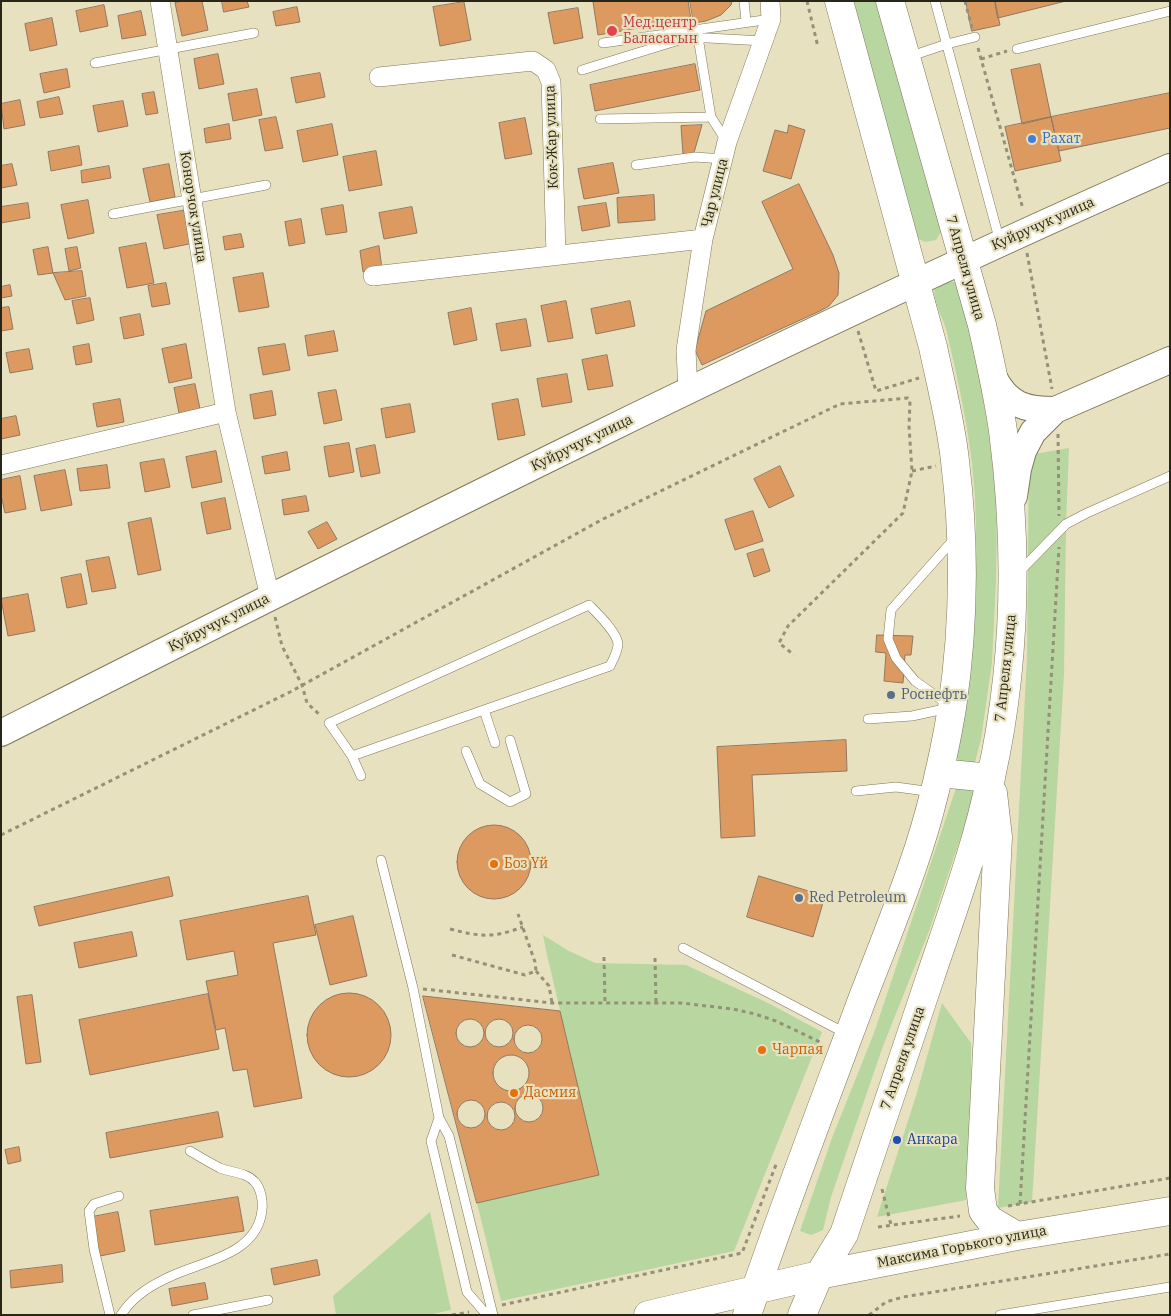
<!DOCTYPE html>
<meta charset="utf-8">
<style>
body{margin:0}
#map{position:relative;width:1171px;height:1316px;overflow:hidden;background:#e7e1bf;font-family:"IBM Plex Serif",serif}
canvas{display:block}
.frame{position:absolute;inset:0;border:2px solid #282619;pointer-events:none}
</style>
<div id="map">
<canvas width="1171" height="1316"></canvas>
<div class="frame"></div>
</div>
<script>
const c = document.querySelector('canvas').getContext('2d');
c.lineJoin = 'round';
function fillPath(path, color) {
  c.fillStyle = color;
  c.fill(path, 'evenodd');
}
function stroke(path, color, width, dash) {
  c.strokeStyle = color;
  c.lineWidth = width;
  c.lineCap = dash ? 'butt' : 'round';
  c.setLineDash(dash || []);
  c.stroke(path);
}
function drawText(font, color, halo, rows, align = 'center') {
  c.font = font + ' "IBM Plex Serif",serif';
  c.lineWidth = 4.5;
  c.setLineDash([]);
  c.textBaseline = 'middle';
  c.strokeStyle = halo;
  c.fillStyle = color;
  for (const [text, x, y, turn = 0] of rows) {
    c.save();
    c.translate(x, y);
    c.rotate((+turn || 0) * Math.PI / 180);
    c.textAlign = isNaN(turn) ? turn : align;
    if (halo) c.strokeText(text, 0, 0);
    c.fillText(text, 0, 0);
    c.restore();
  }
}
fillPath(new Path2D(`
 M 851,1 L 881,1 L 941,222 L 941,232 L 936,240 L 925,242 L 917,238 Z
 M 951,282 L 957,282 L 971,323 L 989,436 L 997,502 L 996,581 L 992,662 L 981,739 L 975,762 L 970,766 L 960,765 L 957,758 C 970,661 983,561 972,464 C 967,420 957,376 947,333 C 944,318 934,306 934,290 L 945,283 Z
 M 1069,448 L 1066,524 L 1064,674 L 1032,1202 L 998,1208 L 1027,658 L 1029,455 Z
 M 957,785 L 976,792 L 929,931 L 883,1046 L 831,1197 L 823,1230 L 811,1235 L 800,1231 L 832,1138 L 874,1033 Z
 M 543,935 L 569,951 L 595,963 L 686,965 L 770,1004 L 822,1032 L 734,1251 L 501,1301 L 477,1203 L 599,1175 L 547,955 Z
 M 942,1003 L 971,1043 L 971,1090 L 966,1200 L 877,1217 L 916,1096 Z
 M 430,1212 L 451,1310 L 428,1315 L 336,1315 L 333,1296 Z`), '#b7d6a0');
const building = new Path2D(`
 M 184,1 L 202,1 L 208,30 L 182,36 L 175,3 Z
 M 222,1 L 247,1 L 249,7 L 224,12 Z
 M 598,1 L 688,1 L 691,19 L 598,35 L 593,2 Z
 M 690,1 L 732,1 L 731,5 L 721,15 L 706,21 L 694,23 Z
 M 966,1 L 995,1 L 1000,25 L 972,31 Z
 M 995,1 L 1066,1 L 998,18 Z
 M 464,2 L 471,40 L 440,46 L 433,7 Z
 M 104,5 L 108,26 L 80,32 L 76,11 Z
 M 297,7 L 300,22 L 276,26 L 273,12 Z
 M 578,8 L 583,38 L 554,44 L 548,13 Z
 M 141,11 L 146,35 L 122,39 L 118,16 Z
 M 52,18 L 57,45 L 30,51 L 25,24 Z
 M 218,54 L 224,84 L 199,89 L 194,59 Z
 M 695,64 L 700,90 L 595,111 L 590,85 Z
 M 1040,64 L 1051,117 L 1022,124 L 1011,70 Z
 M 67,69 L 70,87 L 44,93 L 40,74 Z
 M 320,73 L 325,97 L 296,103 L 291,78 Z
 M 257,89 L 262,115 L 233,121 L 228,94 Z
 M 154,92 L 158,113 L 146,115 L 142,94 Z
 M 1170,93 L 1170,128 L 1059,151 L 1051,117 Z
 M 59,97 L 63,114 L 40,118 L 37,102 Z
 M 20,100 L 25,125 L 4,129 L 1,104 Z
 M 123,101 L 128,126 L 98,132 L 93,106 Z
 M 276,117 L 283,148 L 265,151 L 259,120 Z
 M 1051,117 L 1061,161 L 1015,171 L 1005,127 Z
 M 525,118 L 532,154 L 505,159 L 499,123 Z
 M 229,124 L 231,139 L 206,143 L 204,129 Z
 M 332,124 L 338,155 L 303,162 L 297,131 Z
 M 702,125 L 693,156 L 683,154 L 681,126 Z
 M 789,125 L 805,130 L 791,179 L 763,171 L 775,130 L 787,133 Z
 M 79,146 L 82,165 L 51,171 L 48,152 Z
 M 376,151 L 382,185 L 349,191 L 343,157 Z
 M 613,163 L 619,193 L 584,199 L 578,169 Z
 M 12,164 L 17,185 L 1,188 L 1,166 Z
 M 169,164 L 175,197 L 150,202 L 143,169 Z
 M 109,166 L 111,178 L 82,183 L 81,171 Z
 M 799,184 L 833,255 L 839,273 L 838,295 L 829,306 L 820,311 L 702,365 L 695,350 L 706,311 L 793,269 L 762,202 Z
 M 654,195 L 655,220 L 618,223 L 617,198 Z
 M 88,200 L 94,233 L 68,239 L 61,205 Z
 M 28,203 L 30,218 L 1,223 L 1,207 Z
 M 606,203 L 610,226 L 582,231 L 578,207 Z
 M 343,205 L 347,232 L 326,235 L 321,209 Z
 M 412,207 L 417,233 L 384,239 L 379,213 Z
 M 188,210 L 194,243 L 164,249 L 157,215 Z
 M 301,219 L 305,243 L 289,246 L 285,222 Z
 M 241,234 L 244,247 L 225,250 L 223,237 Z
 M 146,243 L 154,283 L 127,288 L 119,248 Z
 M 379,246 L 382,269 L 363,272 L 360,251 Z
 M 48,247 L 53,273 L 38,275 L 33,250 Z
 M 77,247 L 81,268 L 69,271 L 65,249 Z
 M 82,271 L 86,296 L 65,300 L 53,273 Z
 M 263,273 L 269,307 L 239,312 L 233,278 Z
 M 166,283 L 170,304 L 152,307 L 148,286 Z
 M 10,285 L 12,296 L 1,298 L 1,287 Z
 M 90,298 L 94,320 L 77,324 L 72,301 Z
 M 566,301 L 573,338 L 548,342 L 541,306 Z
 M 630,301 L 635,326 L 596,334 L 591,309 Z
 M 9,307 L 13,329 L 1,331 L 1,308 Z
 M 471,308 L 477,340 L 454,345 L 448,313 Z
 M 140,314 L 144,335 L 124,339 L 120,318 Z
 M 526,319 L 531,346 L 501,351 L 496,324 Z
 M 334,331 L 338,351 L 308,356 L 305,336 Z
 M 89,344 L 92,362 L 76,365 L 73,347 Z
 M 186,344 L 192,378 L 169,383 L 162,349 Z
 M 285,344 L 290,370 L 263,375 L 258,348 Z
 M 29,349 L 33,369 L 10,373 L 6,353 Z
 M 607,355 L 613,386 L 588,390 L 582,360 Z
 M 567,374 L 572,402 L 542,407 L 537,379 Z
 M 195,384 L 201,414 L 180,418 L 174,388 Z
 M 336,390 L 342,420 L 324,424 L 318,393 Z
 M 272,391 L 276,415 L 254,419 L 250,395 Z
 M 120,399 L 124,422 L 97,427 L 93,404 Z
 M 518,399 L 525,435 L 498,440 L 492,404 Z
 M 410,404 L 415,432 L 386,438 L 381,409 Z
 M 16,416 L 20,435 L 1,439 L 1,419 Z
 M 349,443 L 354,472 L 329,477 L 324,447 Z
 M 375,445 L 380,473 L 361,477 L 356,449 Z
 M 216,451 L 222,482 L 192,488 L 186,457 Z
 M 287,452 L 290,470 L 265,474 L 262,457 Z
 M 164,459 L 170,487 L 145,492 L 140,463 Z
 M 107,465 L 110,488 L 80,491 L 77,469 Z
 M 780,466 L 794,496 L 769,508 L 754,479 Z
 M 65,470 L 72,505 L 41,511 L 34,476 Z
 M 20,476 L 26,509 L 5,513 L 1,495 L 1,480 Z
 M 306,496 L 309,511 L 284,515 L 282,500 Z
 M 225,498 L 231,529 L 207,534 L 201,503 Z
 M 753,511 L 763,541 L 735,550 L 725,520 Z
 M 151,518 L 161,570 L 138,575 L 128,523 Z
 M 327,522 L 337,539 L 318,549 L 308,532 Z
 M 763,549 L 770,571 L 754,577 L 747,554 Z
 M 109,557 L 116,588 L 92,592 L 86,561 Z
 M 81,574 L 87,604 L 67,608 L 61,578 Z
 M 28,594 L 35,631 L 8,636 L 1,599 Z
 M 877,635 L 913,636 L 911,655 L 905,655 L 903,683 L 884,681 L 886,653 L 876,652 Z
 M 846,740 L 847,771 L 752,775 L 755,836 L 721,838 L 717,747 Z
 M457 862a37 37 0 1 1 74 0a37 37 0 1 1-74 0Z
 M 759,876 L 825,896 L 813,937 L 747,917 Z
 M 169,877 L 173,896 L 39,926 L 34,907 Z
 M 308,896 L 316,935 L 273,943 L 302,1098 L 254,1107 L 247,1069 L 233,1071 L 225,1028 L 216,1030 L 206,981 L 238,975 L 234,951 L 187,960 L 180,921 Z
 M 353,916 L 367,976 L 330,985 L 315,925 Z
 M 132,932 L 137,956 L 79,968 L 74,943 Z
 M307 1035a42 42 0 1 1 84 0a42 42 0 1 1-84 0Z
 M 208,994 L 219,1049 L 90,1075 L 79,1020 Z
 M 32,995 L 41,1062 L 26,1064 L 17,997 Z
 M 423,996 L 560,1011 L 599,1175 L 477,1203 Z
 M485 1033a14 14 0 1 1 28 0a14 14 0 1 1-28 0Z
 M456 1033a14 14 0 1 1 28 0a14 14 0 1 1-28 0Z
 M514 1039a14 14 0 1 1 28 0a14 14 0 1 1-28 0Z
 M493 1073a18 18 0 1 1 36 0a18 18 0 1 1-36 0Z
 M515 1108a14 14 0 1 1 28 0a14 14 0 1 1-28 0Z
 M457 1114a14 14 0 1 1 28 0a14 14 0 1 1-28 0Z
 M487 1116a14 14 0 1 1 28 0a14 14 0 1 1-28 0Z
 M 218,1112 L 223,1137 L 110,1158 L 106,1133 Z
 M 19,1147 L 21,1161 L 8,1164 L 5,1150 Z
 M 238,1197 L 244,1231 L 155,1245 L 150,1211 Z
 M 118,1212 L 125,1251 L 100,1256 L 92,1217 Z
 M 317,1260 L 320,1275 L 274,1285 L 271,1269 Z
 M 62,1265 L 63,1282 L 11,1288 L 10,1271 Z
 M 205,1283 L 208,1299 L 172,1306 L 169,1289 Z`);
fillPath(building, '#dd9a60');
stroke(building, '#917761', 1);
const lane = new Path2D(`
 M 744,1 L 746,21
 M 935,1 L 1000,242
 M 698,37 L 711,117 L 727,142
 M 603,43 L 771,19
 M 1017,49 L 1170,11
 M 908,57 L 947,44 L 975,37
 M 95,63 L 254,33
 M 582,70 L 689,37 L 764,41
 M 600,119 L 711,117
 M 636,165 L 695,157 L 723,159
 M 113,214 L 266,185
 M 1018,573 L 1066,524 L 1087,513 L 1170,476
 M 949,705 L 915,681 L 896,658 L 888,639 L 891,610 L 955,538
 M 484,710 L 495,743
 M 868,719 L 912,716 L 949,708
 M 466,751 L 480,784 L 510,802 L 526,794 L 510,740
 M 352,756 L 610,666 C 613,660 618,651 618,644 C 617,632 597,613 589,605 L 329,723 L 352,756 L 361,776
 M 856,791 L 896,787 L 933,792
 M 381,860 L 413,988 L 439,1118 L 449,1136 L 493,1315
 M 683,948 L 847,1034
 M 439,1118 L 431,1141 L 467,1292 L 487,1315
 M 110,1315 L 94,1249 L 89,1211 L 94,1204 L 119,1196
 M 121,1315 C 131,1299 148,1287 165,1279 C 199,1261 257,1257 262,1210 C 263,1201 261,1189 255,1182 C 246,1172 232,1173 220,1168 C 210,1163 200,1157 190,1151
 M 193,1315 L 268,1300
 M 1000,1315 L 1170,1287`);
const street = new Path2D(`
 M 160,1 L 226,412 L 270,597
 M 379,77 L 533,61 L 546,70 L 551,82 L 556,255
 M 373,276 L 703,239
 M 688,391 L 686,350 L 703,239 L 727,142 L 771,19 L 770,1
 M 1,465 L 226,412`);
const secondary = new Path2D(`
 M 994,378 C 1008,405 1025,410 1055,410
 M 1014,496 L 1018,469 L 1023,451 L 1033,432 L 1055,410 L 1170,360
 M 1,733 C 387,538 774,342 1170,167`);
const primary = new Path2D(`
 M 939,773 L 991,778
 M 993,793 L 998,837 L 980,1188 L 983,1211 L 990,1220 L 1017,1236
 M 648,1315 L 819,1275 L 1017,1236 L 1170,1211
 M 747,1315 C 783,1208 824,1102 863,997 C 880,953 898,909 913,865 C 931,814 943,761 952,708 C 964,627 965,543 955,461 C 951,423 941,385 933,347 L 839,1
 M 802,1315 L 819,1275 L 844,1234 C 873,1147 902,1061 931,975 C 953,910 977,845 991,777 C 1016,664 1018,546 1003,431 C 998,396 990,360 982,325 L 890,1`);
stroke(lane, '#7e785a', 10);
stroke(street, '#7e785a', 20);
stroke(secondary, '#7e785a', 28);
stroke(primary, '#7e785a', 29);
stroke(new Path2D(`
 M 807,1 L 818,47
 M 965,1 L 972,28
 M 978,48 L 1023,209
 M 981,59 L 1007,51
 M 1027,253 L 1052,389
 M 858,331 L 876,391 L 919,378
 M 1058,434 L 1059,516
 M 912,471 L 936,466
 M 275,617 L 282,646 L 302,685 L 307,703 L 321,716
 M 1,835 L 290,692 L 603,519 L 840,404 L 908,398 L 910,401 L 909,426 L 912,471 L 903,513 L 788,626 L 779,643 L 794,655
 M 450,929 C 481,937 493,938 523,927
 M 452,955 L 525,975 L 536,971 L 535,962 L 518,914
 M 604,957 L 605,1002
 M 655,958 L 656,1003
 M 536,971 L 549,986 L 552,1003
 M 423,989 L 552,1003 L 681,1003 L 733,1009 L 755,1014 L 776,1021 L 822,1043
 M 882,1189 L 891,1225
 M 1020,1204 L 1059,547
 M 1008,1206 L 1170,1178
 M 878,1227 L 960,1216
 M 502,1305 L 742,1253 L 777,1162
 M 452,1315 L 469,1312
 M 869,1315 L 886,1302 L 903,1297 L 1170,1254`), '#959077', 3, [4, 4]);
stroke(lane, '#fff', 9);
stroke(street, '#fff', 19);
stroke(secondary, '#fff', 26);
stroke(primary, '#fff', 28);
for (const [x, y, r, color] of [
 [612,31,6,"#e0444e"],
 [1032,139,5,"#3f7fe0"],
 [891,695,5,"#5c6f8a"],
 [494,864,5,"#e8710a"],
 [799,898,5,"#5c6f8a"],
 [762,1050,5,"#e8710a"],
 [514,1093,5,"#e8710a"],
 [897,1140,5,"#1a4fb4"]
]) {
  const dot = new Path2D();
  dot.arc(x, y, r, 0, 2 * Math.PI);
  c.fillStyle = color;
  c.fill(dot);
  stroke(dot, '#e7e1bf', 2);
}
drawText('14px', '#be3a42', '#e7e1bf', [
 ["Мед.центр",623,23],
 ["Баласагын",623,39]
], 'left');
drawText('14px', '#282619', '#e7e1bf', [
 ["Кок-Жар улица",552,137,-92],
 ["Чар улица",715,193,-76],
 ["Конорчок улица",193,207,81],
 ["Куйручук улица",1043,224,-24],
 ["7 Апреля улица",965,268,74],
 ["Куйручук улица",582,443,-26],
 ["Куйручук улица",219,623,-27],
 ["7 Апреля улица",1006,668,-84],
 ["7 Апреля улица",903,1058,-71],
 ["Максима Горького улица",962,1247,-11]
]);
drawText('14px', '#366cbe', '#e7e1bf', [
 ["Рахат",1042,139]
], 'left');
drawText('14px', '#4e5e75', '#e7e1bf', [
 ["Роснефть",901,695],
 ["Red Petroleum",809,898]
], 'left');
drawText('14px', '#c56008', '#e7e1bf', [
 ["Боз Үй",504,864],
 ["Чарпая",772,1050],
 ["Дасмия",524,1093]
], 'left');
drawText('14px', '#164399', '#e7e1bf', [
 ["Анкара",907,1140]
], 'left');
</script>
